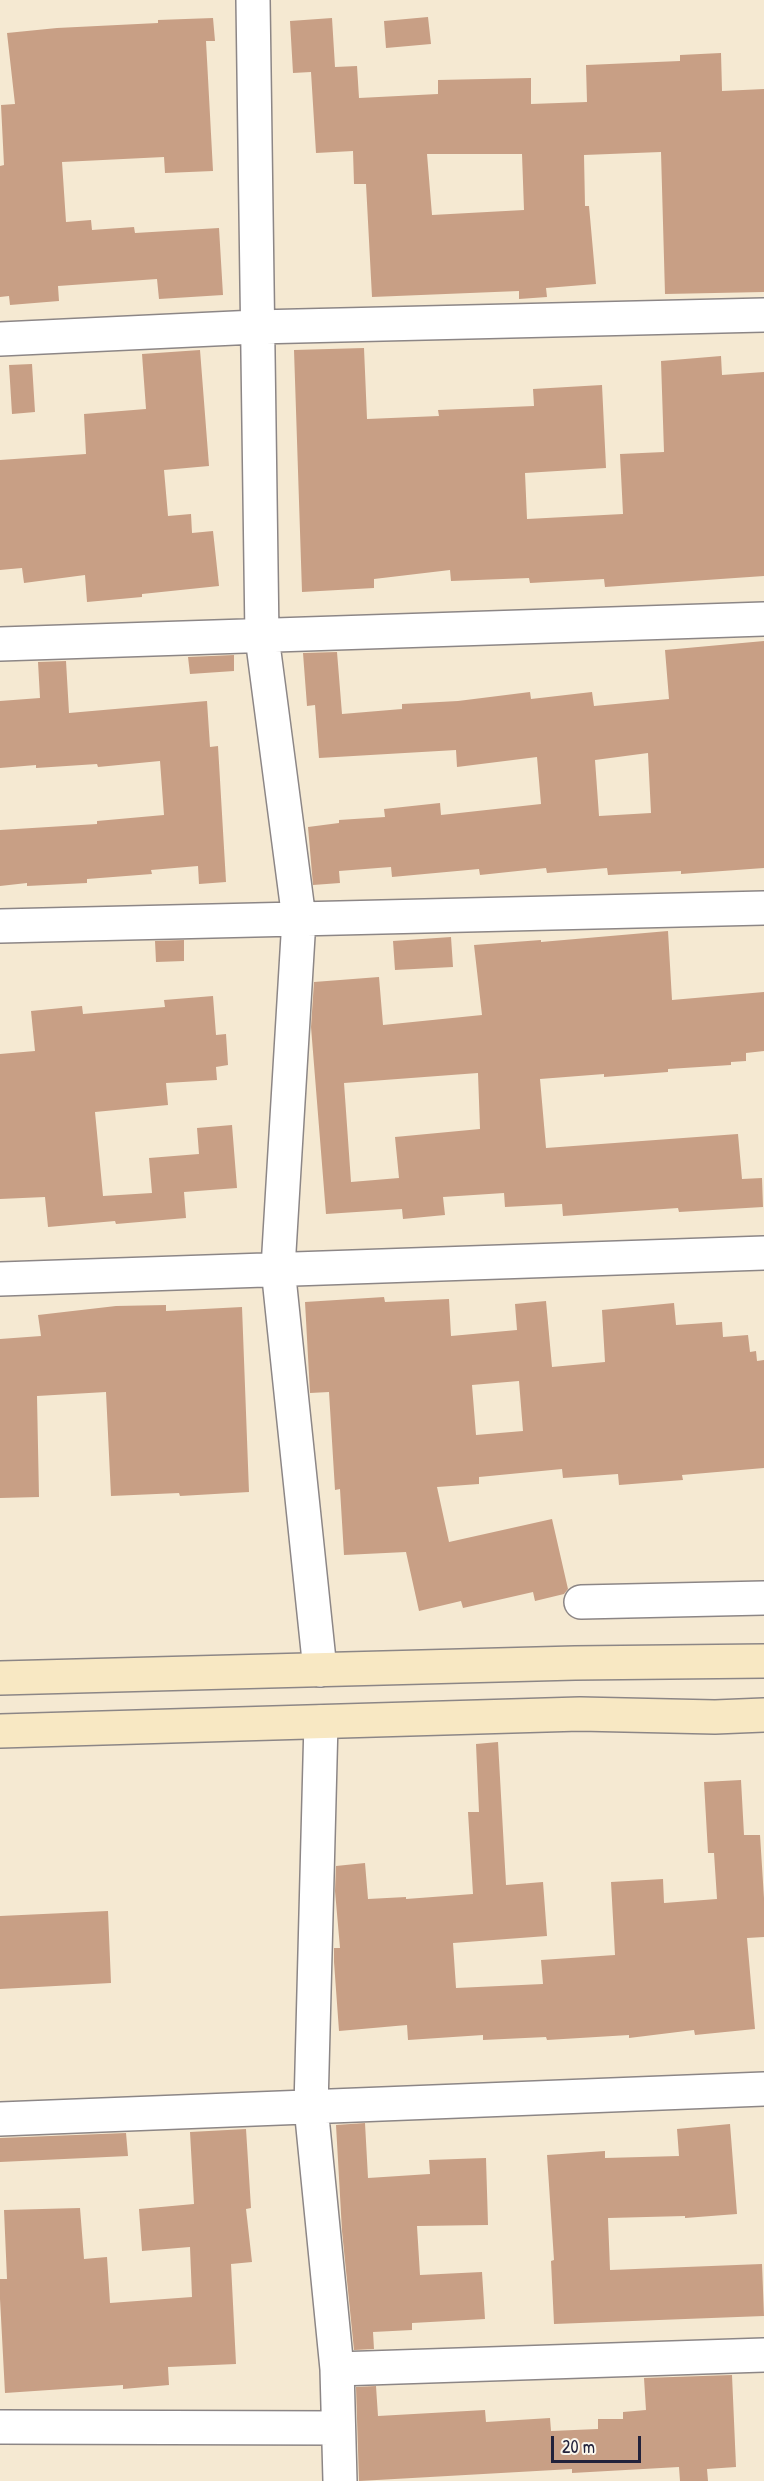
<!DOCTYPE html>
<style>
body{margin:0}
#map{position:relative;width:764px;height:2481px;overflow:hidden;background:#f5e9d2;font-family:"Patrick Hand",sans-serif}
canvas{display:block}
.scale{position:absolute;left:551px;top:2436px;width:90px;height:27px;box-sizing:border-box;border:3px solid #22223b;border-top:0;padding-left:8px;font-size:18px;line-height:21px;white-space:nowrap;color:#22223b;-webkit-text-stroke:4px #fbf7ec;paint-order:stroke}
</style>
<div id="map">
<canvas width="764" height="2481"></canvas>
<div class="scale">20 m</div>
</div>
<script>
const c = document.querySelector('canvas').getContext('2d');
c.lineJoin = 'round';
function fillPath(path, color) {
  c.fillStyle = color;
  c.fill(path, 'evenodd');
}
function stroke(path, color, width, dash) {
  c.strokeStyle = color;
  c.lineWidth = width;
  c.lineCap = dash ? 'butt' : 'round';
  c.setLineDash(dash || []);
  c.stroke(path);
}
fillPath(new Path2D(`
 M 428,17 L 431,44 L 386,48 L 384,21 Z
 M 213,18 L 215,41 L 206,41 L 213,171 L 165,173 L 164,157 L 62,162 L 66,222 L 91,220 L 92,230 L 134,227 L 135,233 L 219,228 L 223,295 L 159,299 L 157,279 L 58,286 L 59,301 L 10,305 L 9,296 L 0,297 L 0,166 L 4,165 L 1,105 L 15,104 L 7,33 L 57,28 L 158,23 L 158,20 Z
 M 332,18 L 335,67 L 357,66 L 359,98 L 438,94 L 438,80 L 531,78 L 531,104 L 587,102 L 586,65 L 680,61 L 680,55 L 721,53 L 722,91 L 764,89 L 764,292 L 665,294 L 661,152 L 584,155 L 585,206 L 589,206 L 596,284 L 546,288 L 547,297 L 519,299 L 519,291 L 372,297 L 366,184 L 354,184 L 353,151 L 316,153 L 311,72 L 293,73 L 290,21 ZM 427,154 L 522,154 L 524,210 L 432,215 Z
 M 364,348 L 367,419 L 439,416 L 438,410 L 534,406 L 533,389 L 602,385 L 606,468 L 525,473 L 527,519 L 623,514 L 620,454 L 664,452 L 661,361 L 721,356 L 722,375 L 764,372 L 764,576 L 605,587 L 604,579 L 530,583 L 529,578 L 451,581 L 450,570 L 374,579 L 374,588 L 302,592 L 294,350 Z
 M 200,350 L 209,466 L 164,470 L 168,516 L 191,514 L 192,533 L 213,531 L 219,586 L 142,594 L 142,597 L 87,602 L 85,575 L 24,583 L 22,568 L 0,570 L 0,460 L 86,454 L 84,414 L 146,409 L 142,354 Z
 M 32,364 L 35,412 L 12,414 L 9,365 Z
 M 764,641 L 764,868 L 681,874 L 681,871 L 608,875 L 607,868 L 547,873 L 546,868 L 480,875 L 479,869 L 392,877 L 391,867 L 339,871 L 340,883 L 313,885 L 308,827 L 339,823 L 339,820 L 385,817 L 384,809 L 440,803 L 441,815 L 541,804 L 537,757 L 457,767 L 456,750 L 319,758 L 315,705 L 307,706 L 303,653 L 337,652 L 342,714 L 402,709 L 402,704 L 458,701 L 530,692 L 531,699 L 592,692 L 594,706 L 669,699 L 665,650 ZM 648,753 L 651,813 L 599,816 L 595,760 Z
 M 234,655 L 234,671 L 190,674 L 188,657 Z
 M 66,661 L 69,713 L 207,701 L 210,747 L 218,746 L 226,882 L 199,884 L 198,866 L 151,870 L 152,874 L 87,879 L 87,883 L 27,886 L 27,883 L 0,886 L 0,830 L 97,824 L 97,821 L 164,815 L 160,761 L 98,767 L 97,764 L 36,768 L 36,765 L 0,768 L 0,701 L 40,698 L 38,662 Z
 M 668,931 L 672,1000 L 764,992 L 764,1051 L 746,1053 L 746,1061 L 731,1062 L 731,1065 L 668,1069 L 668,1072 L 604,1077 L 604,1074 L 540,1079 L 546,1148 L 738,1134 L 742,1179 L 762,1178 L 763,1207 L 679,1212 L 678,1208 L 563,1216 L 562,1204 L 505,1207 L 504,1193 L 443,1197 L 445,1215 L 403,1219 L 402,1209 L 326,1214 L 311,1027 L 314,982 L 379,977 L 383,1025 L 482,1015 L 474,945 L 541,940 L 541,942 ZM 478,1073 L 480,1129 L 395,1137 L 399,1178 L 351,1182 L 344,1083 Z
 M 451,937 L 453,967 L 395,970 L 393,941 Z
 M 184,940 L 184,961 L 156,962 L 155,941 Z
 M 213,996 L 216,1035 L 226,1034 L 228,1065 L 216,1067 L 217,1080 L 166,1083 L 168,1105 L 95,1112 L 103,1196 L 152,1193 L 149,1158 L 199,1154 L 197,1128 L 232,1125 L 237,1188 L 184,1192 L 186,1218 L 116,1224 L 115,1221 L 48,1227 L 45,1197 L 0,1199 L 0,1054 L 35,1051 L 31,1011 L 82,1006 L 83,1014 L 165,1007 L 164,1000 Z
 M 384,1297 L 385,1302 L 449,1299 L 451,1336 L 517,1330 L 515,1304 L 546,1301 L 552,1367 L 605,1362 L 602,1310 L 674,1303 L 676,1325 L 722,1322 L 723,1337 L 748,1335 L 750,1352 L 756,1351 L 757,1361 L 764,1360 L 764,1468 L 682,1475 L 683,1480 L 619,1485 L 618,1474 L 563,1478 L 562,1469 L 479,1477 L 479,1484 L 437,1487 L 449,1542 L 552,1519 L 568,1589 L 564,1594 L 535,1601 L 533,1592 L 463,1608 L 461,1601 L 419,1611 L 406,1552 L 344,1555 L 340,1489 L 335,1490 L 329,1392 L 310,1393 L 305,1302 ZM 519,1381 L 523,1431 L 476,1435 L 472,1385 Z
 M 166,1305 L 166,1311 L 242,1307 L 249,1492 L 180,1496 L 179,1493 L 111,1496 L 106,1392 L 37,1396 L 39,1497 L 0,1498 L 0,1339 L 41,1336 L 38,1315 L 116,1306 Z
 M 498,1742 L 506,1885 L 543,1882 L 547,1936 L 453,1943 L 456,1988 L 543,1984 L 541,1960 L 615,1955 L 611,1882 L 663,1879 L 664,1903 L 717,1899 L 714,1853 L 708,1853 L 704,1782 L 741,1780 L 744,1835 L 760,1835 L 764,1898 L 764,1937 L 747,1938 L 755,2029 L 695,2035 L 694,2030 L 629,2038 L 629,2035 L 547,2040 L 546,2037 L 483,2040 L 483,2035 L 408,2040 L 407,2025 L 339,2031 L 334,1962 L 334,1948 L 340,1948 L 335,1891 L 336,1866 L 365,1863 L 368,1899 L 406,1897 L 406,1899 L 473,1894 L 468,1812 L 479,1812 L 476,1744 Z
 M 108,1911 L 111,1983 L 0,1989 L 0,1916 Z
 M 365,2123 L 368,2178 L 430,2174 L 429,2160 L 486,2158 L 488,2225 L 417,2226 L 420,2275 L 482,2272 L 485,2319 L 412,2323 L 412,2330 L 373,2332 L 374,2349 L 354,2350 L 342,2231 L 336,2125 Z
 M 730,2124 L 737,2214 L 685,2218 L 685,2216 L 608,2218 L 610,2270 L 762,2264 L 764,2316 L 554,2324 L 551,2261 L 554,2260 L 547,2155 L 605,2151 L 605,2158 L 679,2156 L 677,2129 Z
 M 246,2129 L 251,2208 L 246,2209 L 252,2262 L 231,2264 L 236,2364 L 168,2367 L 169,2385 L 123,2389 L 123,2385 L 5,2393 L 0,2299 L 0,2279 L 7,2279 L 4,2210 L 80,2208 L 84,2259 L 107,2257 L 110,2303 L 192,2297 L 190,2247 L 142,2251 L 139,2209 L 194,2204 L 190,2132 Z
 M 126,2133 L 128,2156 L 0,2162 L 0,2138 Z
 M 732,2375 L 736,2467 L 707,2469 L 708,2481 L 680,2481 L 679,2467 L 572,2473 L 572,2469 L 359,2481 L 356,2387 L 376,2386 L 378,2416 L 485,2410 L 486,2422 L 550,2418 L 551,2431 L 598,2429 L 598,2419 L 623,2419 L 623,2412 L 646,2410 L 644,2378 Z`), '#c89f85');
const street = new Path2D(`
 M 253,0 L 262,637 L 299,919 L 278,1268 L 320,1670
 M 0,339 L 256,327 L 764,315
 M 0,644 L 764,619
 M 0,926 L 764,908
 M 0,1279 L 764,1253
 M 581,1602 L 764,1598
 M 321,1722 L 311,2107 L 337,2369 L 340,2481
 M 0,2119 L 764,2089
 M 337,2369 L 764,2355
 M 0,2427 L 338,2428`);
const secondary = new Path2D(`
 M 0,1678 L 575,1663 L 764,1661
 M 0,1731 L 580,1714 L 715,1717 L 764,1715`);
stroke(street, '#8c8686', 36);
stroke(secondary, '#8c8686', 36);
stroke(street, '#fff', 33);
stroke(secondary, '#f8e8c3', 33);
</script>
